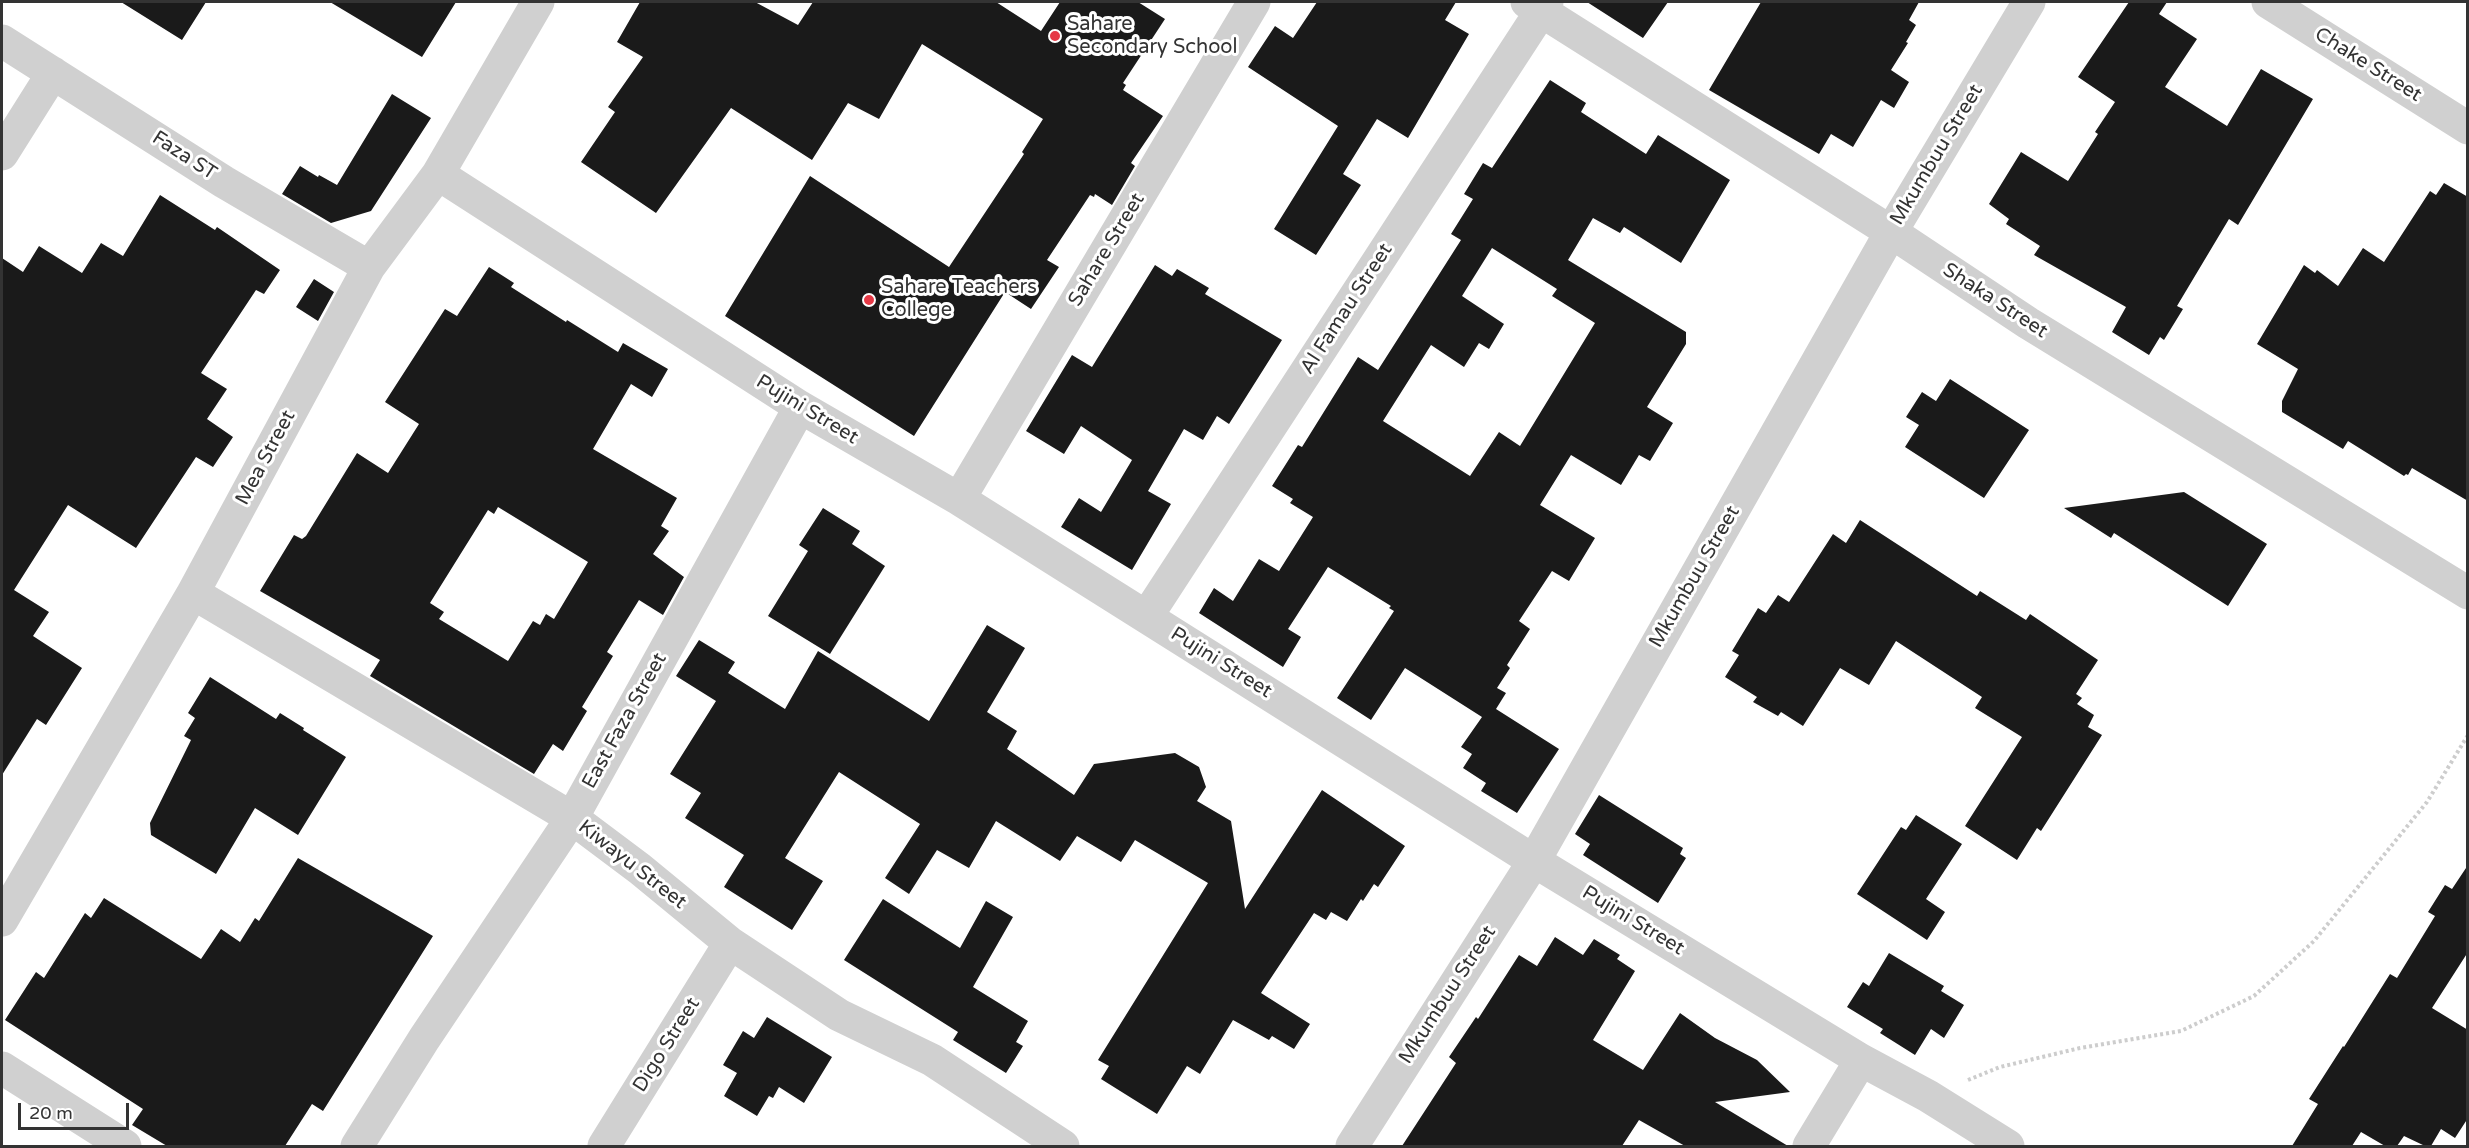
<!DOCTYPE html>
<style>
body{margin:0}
#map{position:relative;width:2469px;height:1148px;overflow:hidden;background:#fff;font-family:"Varela Round",sans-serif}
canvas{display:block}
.frame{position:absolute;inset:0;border:3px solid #333;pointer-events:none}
.scale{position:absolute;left:18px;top:1103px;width:111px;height:27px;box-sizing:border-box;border:3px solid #333;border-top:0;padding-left:8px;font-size:18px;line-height:21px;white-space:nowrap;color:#333;-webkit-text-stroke:4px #fff;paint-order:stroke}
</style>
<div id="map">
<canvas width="2469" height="1148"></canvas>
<div class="frame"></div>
<div class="scale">20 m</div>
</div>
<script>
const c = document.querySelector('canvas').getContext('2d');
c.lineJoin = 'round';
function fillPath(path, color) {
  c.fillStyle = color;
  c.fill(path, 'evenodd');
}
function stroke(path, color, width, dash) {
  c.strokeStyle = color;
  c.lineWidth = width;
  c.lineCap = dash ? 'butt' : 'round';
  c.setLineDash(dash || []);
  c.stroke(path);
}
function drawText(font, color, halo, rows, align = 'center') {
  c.font = font + ' "Varela Round",sans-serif';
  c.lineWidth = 6;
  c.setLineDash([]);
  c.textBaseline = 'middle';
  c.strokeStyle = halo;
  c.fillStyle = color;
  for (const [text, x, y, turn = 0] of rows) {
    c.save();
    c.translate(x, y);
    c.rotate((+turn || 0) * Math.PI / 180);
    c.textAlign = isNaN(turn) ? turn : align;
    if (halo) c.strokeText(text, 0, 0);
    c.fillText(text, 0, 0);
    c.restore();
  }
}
fillPath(new Path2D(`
 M 121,2 L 206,2 L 182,40 Z
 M 330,2 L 456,2 L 422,57 Z
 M 640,2 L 755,2 L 798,25 L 813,2 L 996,2 L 1041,31 L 1060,2 L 1138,2 L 1165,19 L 1123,83 L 1126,85 L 1123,90 L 1163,116 L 1131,163 L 1135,166 L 1112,205 L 1095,194 L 1094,197 L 1090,195 L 1047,260 L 1059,267 L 1031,309 L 1005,292 L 914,436 L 725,316 L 810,176 L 949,267 L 1024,154 L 1022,152 L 1043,119 L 922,44 L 879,119 L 848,103 L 812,160 L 731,108 L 656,213 L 581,162 L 615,112 L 608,107 L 643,57 L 617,42 Z
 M 1317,2 L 1456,2 L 1445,20 L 1469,34 L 1408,138 L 1377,119 L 1343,174 L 1361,185 L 1316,255 L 1274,229 L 1338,126 L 1248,67 L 1275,26 L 1293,38 Z
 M 1587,2 L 1668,2 L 1643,38 Z
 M 1761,2 L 1919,2 L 1909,20 L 1916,25 L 1906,42 L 1908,43 L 1891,70 L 1909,82 L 1894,108 L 1881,100 L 1853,147 L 1831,134 L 1819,154 L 1709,90 Z
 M 2129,2 L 2167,2 L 2159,14 L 2197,39 L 2165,87 L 2227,126 L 2261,69 L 2313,99 L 2238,225 L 2229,219 L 2177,306 L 2183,309 L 2164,340 L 2160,337 L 2149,355 L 2112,332 L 2126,307 L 2034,255 L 2040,246 L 2006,224 L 2009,219 L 1989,204 L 2021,152 L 2068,181 L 2098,134 L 2095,132 L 2115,102 L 2078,77 Z
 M 1550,80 L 1586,103 L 1581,112 L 1646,154 L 1658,135 L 1730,180 L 1681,263 L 1624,227 L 1620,233 L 1593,218 L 1568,260 L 1686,332 L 1686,344 L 1647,407 L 1673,423 L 1650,461 L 1639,455 L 1621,485 L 1571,455 L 1540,505 L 1595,538 L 1569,581 L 1552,571 L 1519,621 L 1530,629 L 1507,665 L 1510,668 L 1497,688 L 1506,693 L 1496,709 L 1559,749 L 1517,813 L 1481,791 L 1486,783 L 1463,768 L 1472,754 L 1461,747 L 1482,717 L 1405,668 L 1371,720 L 1337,698 L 1394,611 L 1389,608 L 1391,606 L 1328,567 L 1288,629 L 1301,637 L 1283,667 L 1199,613 L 1214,588 L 1233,601 L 1259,559 L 1279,571 L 1313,517 L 1290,503 L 1293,499 L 1272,486 L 1298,445 L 1302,447 L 1358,357 L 1378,370 L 1461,240 L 1451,234 L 1473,199 L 1464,194 L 1483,163 L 1492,168 ZM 1492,248 L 1557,289 L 1552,296 L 1595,323 L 1520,446 L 1499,432 L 1470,476 L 1383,421 L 1431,345 L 1464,367 L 1479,343 L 1489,349 L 1504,324 L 1462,296 Z
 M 392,94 L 431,118 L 371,211 L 331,223 L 282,194 L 300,166 L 318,177 L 319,175 L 337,185 Z
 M 2444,183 L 2468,197 L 2468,501 L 2412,468 L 2408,475 L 2406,474 L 2404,476 L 2348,441 L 2343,449 L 2282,412 L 2282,401 L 2298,369 L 2257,344 L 2304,265 L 2315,273 L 2317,270 L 2338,286 L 2363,248 L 2384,262 L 2430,191 L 2436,195 Z
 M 160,195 L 215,230 L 217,227 L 280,270 L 264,294 L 256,290 L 201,373 L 227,389 L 207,419 L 233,437 L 213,467 L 196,457 L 136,548 L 68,505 L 14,590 L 49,612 L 33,636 L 82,668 L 46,725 L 37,719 L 2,775 L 2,258 L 23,272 L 39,246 L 82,273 L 101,243 L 123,256 Z
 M 1155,265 L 1172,276 L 1177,269 L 1209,288 L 1205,294 L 1282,340 L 1229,424 L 1217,416 L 1203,440 L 1184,429 L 1148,491 L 1171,504 L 1132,570 L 1061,527 L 1079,498 L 1101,512 L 1132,460 L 1081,426 L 1064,454 L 1026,431 L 1072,355 L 1092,367 Z
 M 489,267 L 514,283 L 511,287 L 566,322 L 567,320 L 618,352 L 623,343 L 668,369 L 652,397 L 631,384 L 593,449 L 677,498 L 661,526 L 669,531 L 653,554 L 684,577 L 663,615 L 639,600 L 607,652 L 613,656 L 582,707 L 587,711 L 563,751 L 553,744 L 534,774 L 370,676 L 380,660 L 260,591 L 294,535 L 302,539 L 306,536 L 357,453 L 388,473 L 419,424 L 385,402 L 445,309 L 457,316 ZM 498,507 L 588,562 L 554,619 L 546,614 L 540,625 L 533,621 L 508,661 L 439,619 L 444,612 L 430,603 L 488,510 L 494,514 Z
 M 314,279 L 334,292 L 318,321 L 296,307 Z
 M 1950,379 L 2029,430 L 1984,498 L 1905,447 L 1919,425 L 1906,417 L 1922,392 L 1936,401 Z
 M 2184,492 L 2267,544 L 2228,606 L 2114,533 L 2111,538 L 2064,508 Z
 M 823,508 L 860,531 L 852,544 L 885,566 L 830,654 L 768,616 L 808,551 L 799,545 Z
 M 1860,520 L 1977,596 L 1980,591 L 2026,620 L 2030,614 L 2098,660 L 2076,694 L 2082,698 L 2077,704 L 2094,715 L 2088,727 L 2102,735 L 2041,831 L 2037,828 L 2017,860 L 1965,826 L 2022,737 L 1975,708 L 1982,697 L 1896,641 L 1869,685 L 1840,668 L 1803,726 L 1781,712 L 1778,716 L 1753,702 L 1757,697 L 1725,677 L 1739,655 L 1732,651 L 1758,608 L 1766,613 L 1778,595 L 1789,602 L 1833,534 L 1846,543 Z
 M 987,625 L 1025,648 L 987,712 L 1017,731 L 1007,749 L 1074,795 L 1094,764 L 1175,753 L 1199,767 L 1206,787 L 1197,801 L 1231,821 L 1245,909 L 1322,790 L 1405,846 L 1378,887 L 1374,884 L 1363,901 L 1361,899 L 1347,921 L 1331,912 L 1326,920 L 1314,913 L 1261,993 L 1310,1024 L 1294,1049 L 1272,1036 L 1269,1040 L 1233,1020 L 1200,1074 L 1187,1066 L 1157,1114 L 1101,1079 L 1109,1066 L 1098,1060 L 1208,883 L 1135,840 L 1121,862 L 1077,836 L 1060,861 L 996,821 L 969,868 L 937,850 L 909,894 L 885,878 L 920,824 L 839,772 L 785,858 L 823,881 L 792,930 L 724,887 L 744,855 L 685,818 L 701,793 L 670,774 L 716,701 L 676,676 L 699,640 L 735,662 L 728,673 L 785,709 L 818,651 L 929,721 Z
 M 210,677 L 276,719 L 280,713 L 304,728 L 303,730 L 346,757 L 298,835 L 255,808 L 216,874 L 151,835 L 150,823 L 191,740 L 184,736 L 195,718 L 188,713 Z
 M 1599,795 L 1683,848 L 1680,854 L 1686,858 L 1658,903 L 1583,855 L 1590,844 L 1575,834 Z
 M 1916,815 L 1962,844 L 1926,899 L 1945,912 L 1927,940 L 1857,894 L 1901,827 L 1906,830 Z
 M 298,858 L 433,936 L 323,1111 L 312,1104 L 285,1146 L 167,1146 L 132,1125 L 143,1109 L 5,1020 L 36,972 L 44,978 L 85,913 L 91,918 L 104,898 L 201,959 L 221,929 L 240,942 L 255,918 L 259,921 Z
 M 2468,865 L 2468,952 L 2432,1008 L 2468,1030 L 2468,1118 L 2455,1138 L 2441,1129 L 2431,1146 L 2425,1146 L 2404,1136 L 2397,1146 L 2385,1146 L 2361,1132 L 2352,1146 L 2292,1146 L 2318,1104 L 2309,1099 L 2343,1046 L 2344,1047 L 2390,974 L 2397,978 L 2435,916 L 2428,912 L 2445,885 L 2452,889 Z
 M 883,899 L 960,948 L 986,901 L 1013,917 L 973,987 L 1028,1021 L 1016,1042 L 1023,1046 L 1006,1073 L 953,1040 L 958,1032 L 844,960 Z
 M 1555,937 L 1583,955 L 1594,939 L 1620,955 L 1617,959 L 1635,971 L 1593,1040 L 1643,1070 L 1680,1013 L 1715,1038 L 1757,1060 L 1790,1092 L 1715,1102 L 1788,1146 L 1685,1146 L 1639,1120 L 1622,1146 L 1402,1146 L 1456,1063 L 1449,1057 L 1476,1017 L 1478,1019 L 1519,955 L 1537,966 Z
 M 1889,953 L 1944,986 L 1941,991 L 1964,1005 L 1944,1038 L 1931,1029 L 1915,1055 L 1880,1033 L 1883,1029 L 1847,1007 L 1863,982 L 1869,986 Z
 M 767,1017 L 832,1057 L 804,1103 L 779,1087 L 773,1098 L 769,1096 L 757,1116 L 724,1096 L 737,1073 L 723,1065 L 743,1031 L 754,1038 Z`), '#1a1a1a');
stroke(new Path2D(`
 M 1968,1080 L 2000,1067 L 2080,1048 L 2181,1031 L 2254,996 L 2314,941 L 2427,802 L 2468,735`), '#cdcdcd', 4, [3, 3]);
stroke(new Path2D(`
 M 1527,2 L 1891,232 L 2028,323 L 2468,593
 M 2268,2 L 2468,128
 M 2,41 L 224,182 L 369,267
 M 2,154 L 53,73
 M 438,174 L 800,407 L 959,499 L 1534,861 L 1861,1060 L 1928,1096 L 2008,1146
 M 959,499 L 1254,2
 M 193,593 L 572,818 L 640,869 L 730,943 L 839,1015 L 932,1060 L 1063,1146
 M 1147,616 L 1547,2
 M 2,920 L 193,593 L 369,267 L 438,174 L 538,2
 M 2,1068 L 125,1146
 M 357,1146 L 424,1039 L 572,818 L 800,407
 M 604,1146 L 730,943
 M 1352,1146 L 1534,861 L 1891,232 L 2029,2
 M 1809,1146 L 1861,1060`), '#d0d0d0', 33);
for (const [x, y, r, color] of [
 [1055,36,6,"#e63946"],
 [869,300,6,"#e63946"]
]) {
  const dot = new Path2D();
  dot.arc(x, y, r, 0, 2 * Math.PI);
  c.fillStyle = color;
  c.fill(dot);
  stroke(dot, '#fff', 2);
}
drawText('20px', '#333', '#fff', [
 ["Sahare",1067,25],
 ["Secondary School",1067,48],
 ["Sahare Teachers",881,288],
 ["College",881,311]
], 'left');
drawText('20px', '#333', '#fff', [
 ["Chake Street",2368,65,32],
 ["Mkumbuu Street",1937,155,-59],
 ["Faza ST",184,156,33],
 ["Sahare Street",1107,250,-59],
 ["Shaka Street",1995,301,33],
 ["Al Famau Street",1347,309,-57],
 ["Pujini Street",807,410,31],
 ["Mea Street",266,458,-62],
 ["Mkumbuu Street",1695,577,-60],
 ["Pujini Street",1221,663,32],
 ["East Faza Street",625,721,-61],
 ["Kiwayu Street",632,865,38],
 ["Pujini Street",1633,921,31],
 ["Mkumbuu Street",1448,995,-57],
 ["Digo Street",667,1045,-58]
]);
</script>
